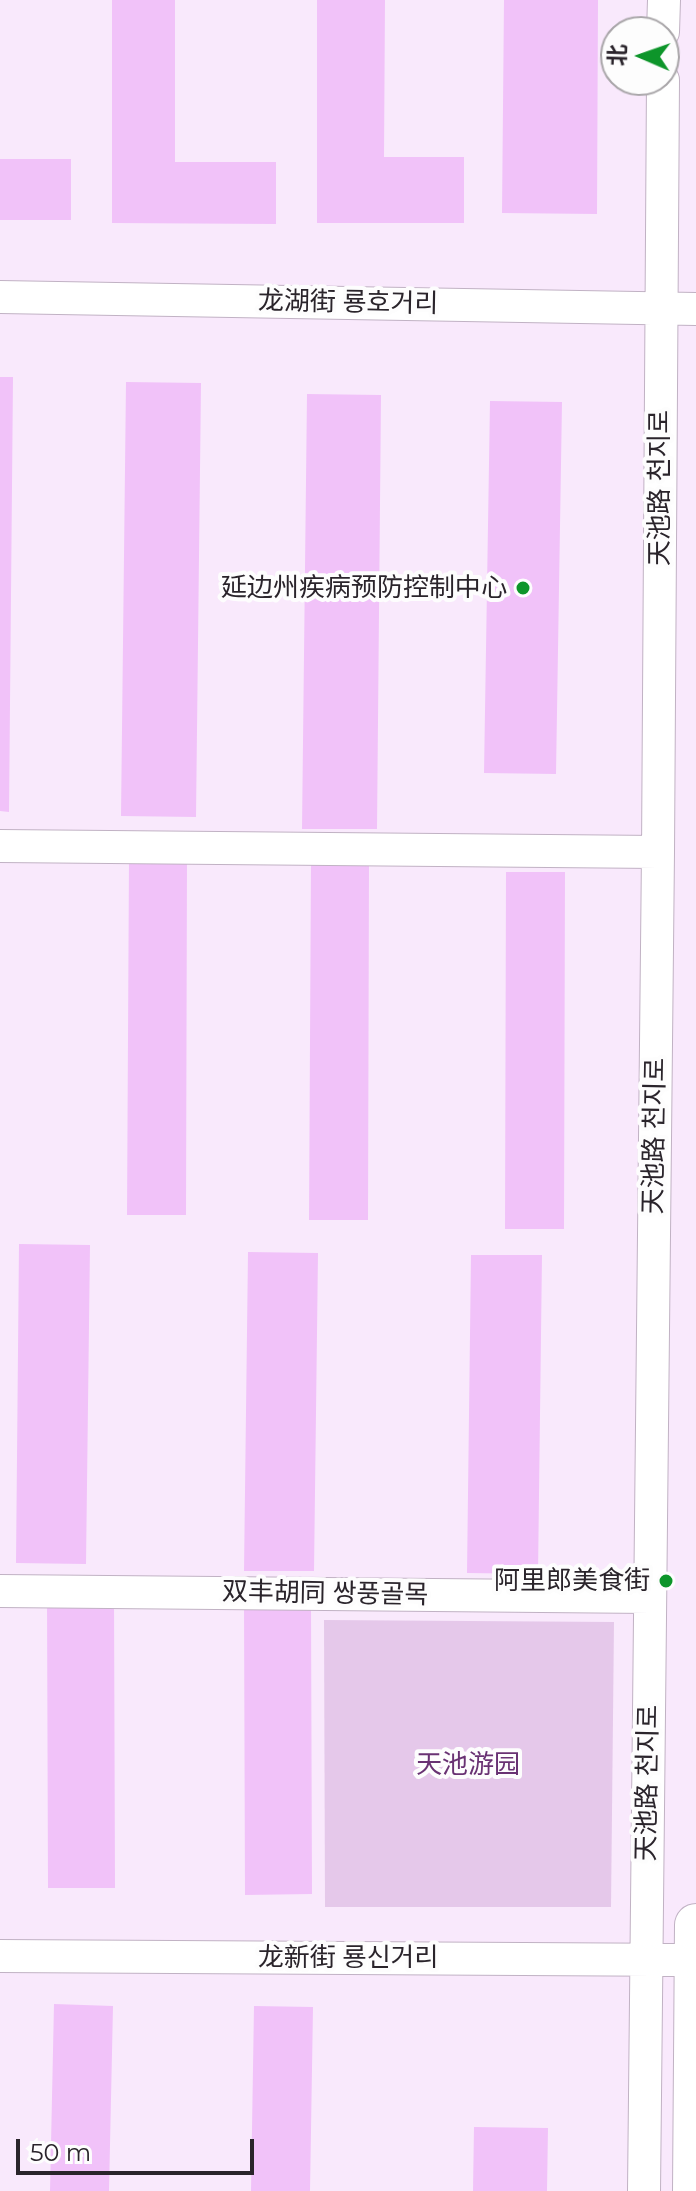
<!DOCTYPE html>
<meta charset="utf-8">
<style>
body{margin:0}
#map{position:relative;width:696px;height:2191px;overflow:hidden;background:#f9e9fc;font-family:Montserrat,"Noto Sans SC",sans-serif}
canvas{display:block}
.north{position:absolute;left:600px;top:16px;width:80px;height:80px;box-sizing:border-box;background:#fdfdfd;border:2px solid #a9a6a9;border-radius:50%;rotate:272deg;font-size:22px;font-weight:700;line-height:32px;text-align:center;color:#2a242b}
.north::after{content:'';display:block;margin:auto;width:28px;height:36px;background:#0d952a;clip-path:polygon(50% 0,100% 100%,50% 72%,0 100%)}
.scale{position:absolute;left:16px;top:2139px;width:238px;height:36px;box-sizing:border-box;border:4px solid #2a242b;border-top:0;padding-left:10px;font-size:24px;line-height:28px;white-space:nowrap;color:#2a242b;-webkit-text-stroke:6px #fdfdfd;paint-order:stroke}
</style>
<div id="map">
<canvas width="696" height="2191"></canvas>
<div class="north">北</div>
<div class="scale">50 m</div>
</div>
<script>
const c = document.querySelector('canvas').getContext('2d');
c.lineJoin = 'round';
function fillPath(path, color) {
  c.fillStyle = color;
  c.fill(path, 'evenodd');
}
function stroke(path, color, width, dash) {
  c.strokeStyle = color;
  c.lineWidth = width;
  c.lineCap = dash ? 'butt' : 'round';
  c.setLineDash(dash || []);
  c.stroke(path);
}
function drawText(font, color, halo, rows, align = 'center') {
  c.font = font + ' Montserrat,"Noto Sans SC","Noto Sans KR",sans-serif';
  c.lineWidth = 8;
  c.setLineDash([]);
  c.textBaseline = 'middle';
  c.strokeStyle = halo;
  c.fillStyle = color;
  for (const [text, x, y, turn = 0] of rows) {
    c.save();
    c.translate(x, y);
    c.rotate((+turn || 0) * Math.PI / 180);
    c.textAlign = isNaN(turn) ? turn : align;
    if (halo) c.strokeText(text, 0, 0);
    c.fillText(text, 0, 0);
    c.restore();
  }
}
fillPath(new Path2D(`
 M 324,1620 L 614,1622 L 611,1907 L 325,1907 Z`), '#e5c8ea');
fillPath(new Path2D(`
 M 112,0 L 175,0 L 175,162 L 276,162 L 276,224 L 112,223 Z
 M 317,0 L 385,0 L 384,157 L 464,157 L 464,223 L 317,223 Z
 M 504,0 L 598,0 L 597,214 L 502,213 Z
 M 0,159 L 71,159 L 71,220 L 0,220 Z
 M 0,377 L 13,377 L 9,812 L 0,811 Z
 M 126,382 L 201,383 L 196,817 L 121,816 Z
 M 307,394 L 381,395 L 377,829 L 302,829 Z
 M 490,401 L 562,402 L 556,774 L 484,773 Z
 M 129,858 L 187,858 L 186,1215 L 127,1215 Z
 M 311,862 L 369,863 L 368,1220 L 309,1220 Z
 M 506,872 L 565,872 L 564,1229 L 505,1229 Z
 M 19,1244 L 90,1245 L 86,1564 L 16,1563 Z
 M 248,1252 L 318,1253 L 314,1571 L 244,1571 Z
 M 471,1255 L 542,1255 L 538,1574 L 467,1573 Z
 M 47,1597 L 114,1597 L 115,1888 L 48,1888 Z
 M 244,1604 L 311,1604 L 312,1894 L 245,1895 Z
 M 54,2004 L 113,2006 L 109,2191 L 50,2191 Z
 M 254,2006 L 313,2007 L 310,2191 L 251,2191 Z
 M 474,2127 L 548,2128 L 547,2191 L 473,2191 Z`), '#f1c2f9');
const minor = new Path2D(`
 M 663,32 L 664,0
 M 0,297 L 696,309
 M 0,846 L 658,852
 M 0,1591 L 650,1597
 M 0,1956 L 696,1960
 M 644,2191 L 658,852 L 663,80`);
const major = new Path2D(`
 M 694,2191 L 696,1925`);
stroke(minor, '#c1b2c4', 34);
stroke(major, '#c1b2c4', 44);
stroke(minor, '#fff', 32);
stroke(major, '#fff', 42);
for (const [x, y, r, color] of [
 [523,588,8,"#0d952a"],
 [666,1581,8,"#0d952a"]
]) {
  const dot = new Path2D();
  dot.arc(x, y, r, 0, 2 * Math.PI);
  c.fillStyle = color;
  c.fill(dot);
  stroke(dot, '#fdfdfd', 3);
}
drawText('26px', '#2a242b', '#fdfdfd', [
 ["龙湖街 룡호거리",348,303,1],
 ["天池路 천지로",660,488,-90],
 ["天池路 천지로",655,1136,-89],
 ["双丰胡同 쌍풍골목",325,1594,1],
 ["天池路 천지로",648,1783,-89],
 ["龙新街 룡신거리",348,1958]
]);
drawText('26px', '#2a242b', '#fdfdfd', [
 ["延边州疾病预防控制中心",507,588],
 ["阿里郎美食街",650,1581]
], 'right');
drawText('26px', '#693273', '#fdfdfd', [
 ["天池游园",468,1765]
]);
</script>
